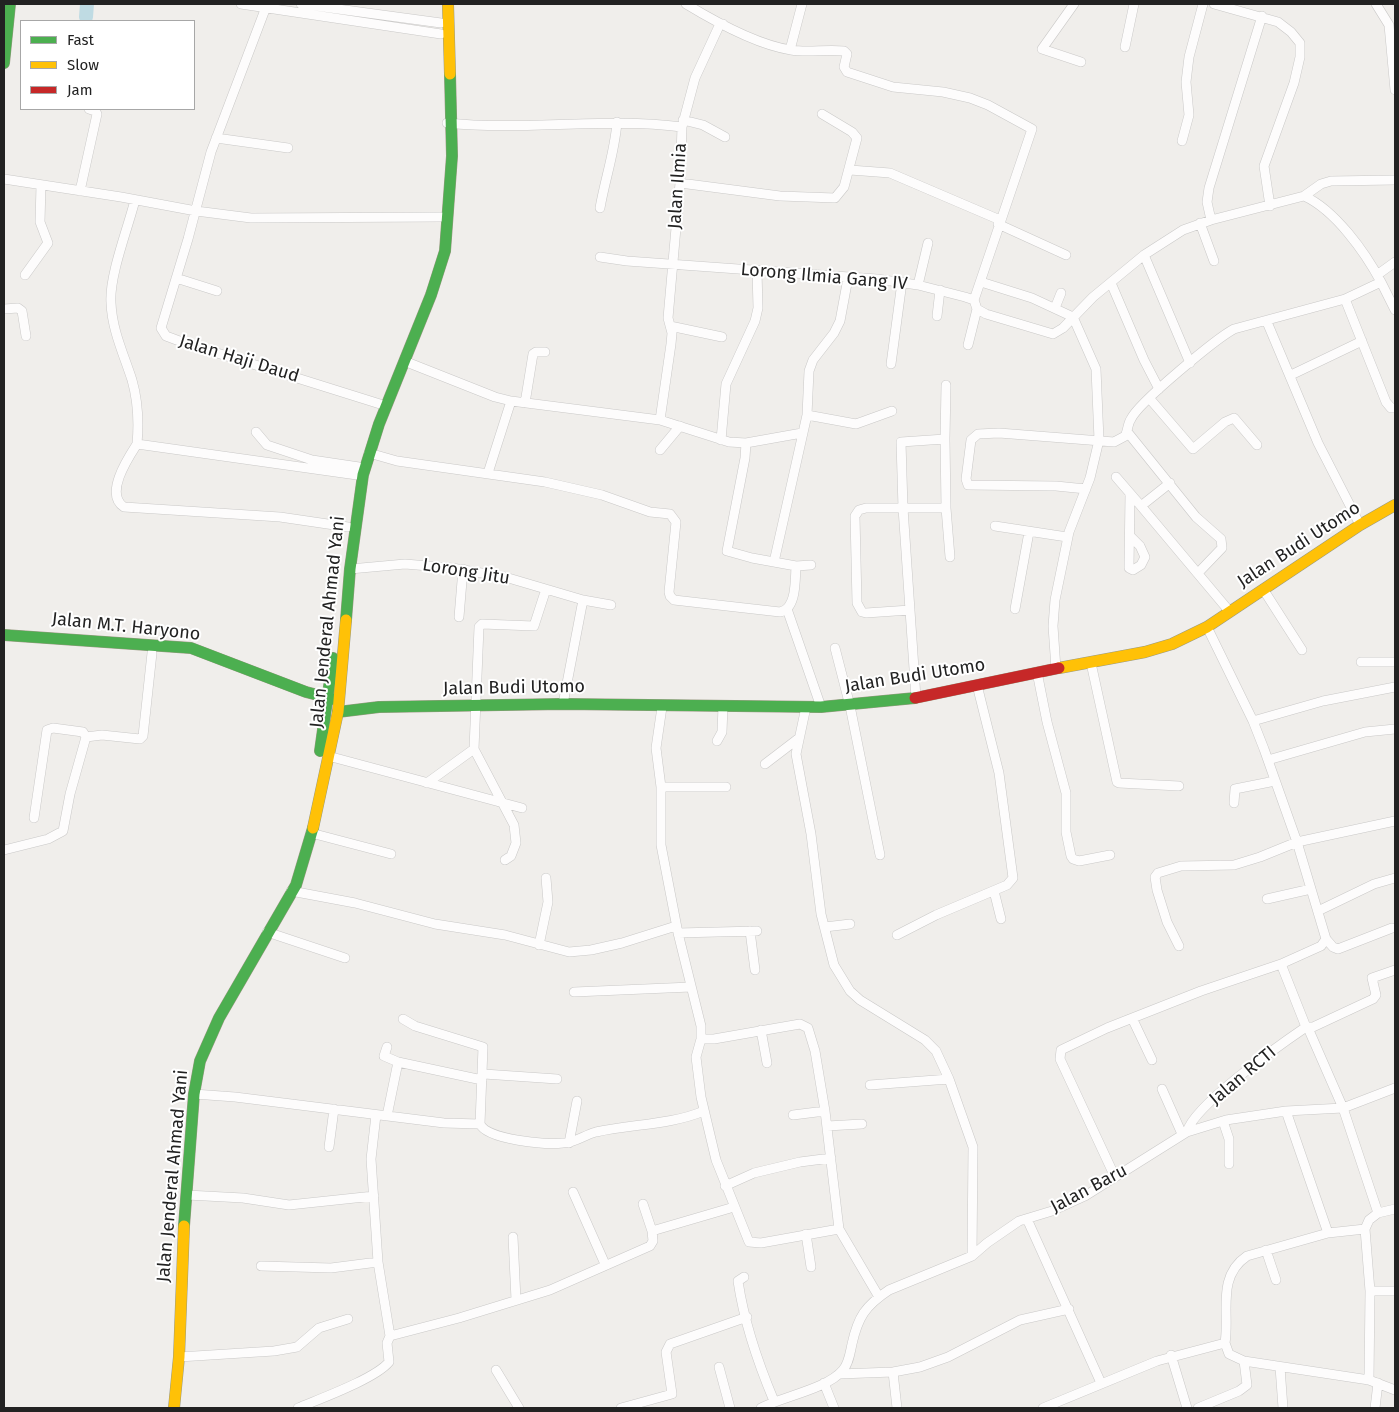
<!DOCTYPE html>
<style>
body{margin:0}
#map{position:relative;width:1399px;height:1412px;overflow:hidden;background:#f0eeeb;font-family:"Fira Sans",sans-serif}
canvas{display:block}
.frame{position:absolute;inset:0;border:5px solid #222;pointer-events:none}
.legend{position:absolute;left:20px;top:20px;width:175px;height:90px;box-sizing:border-box;background:#fff;border:1px solid #a7a7a7;margin:0;padding:6px 9px;list-style:none;font-size:15px;color:#222}
.legend li{display:flex;align-items:center;gap:10px;height:25px}
.legend b{width:25px;border:1px solid #a7a7a7}
</style>
<div id="map">
<canvas width="1399" height="1412"></canvas>
<div class="frame"></div>
<ul class="legend">
<li><b style="height:6px;background:#4caf50"></b>Fast</li>
<li><b style="height:6px;background:#ffc107"></b>Slow</li>
<li><b style="height:6px;background:#c62828"></b>Jam</li>
</ul>
</div>
<script>
const c = document.querySelector('canvas').getContext('2d');
c.lineJoin = 'round';
function stroke(path, color, width, dash) {
  c.strokeStyle = color;
  c.lineWidth = width;
  c.lineCap = dash ? 'butt' : 'round';
  c.setLineDash(dash || []);
  c.stroke(path);
}
function drawText(font, color, halo, rows, align = 'center') {
  c.font = font + ' "Fira Sans",sans-serif';
  c.lineWidth = 4;
  c.setLineDash([]);
  c.textBaseline = 'middle';
  c.strokeStyle = halo;
  c.fillStyle = color;
  for (const [text, x, y, turn = 0] of rows) {
    c.save();
    c.translate(x, y);
    c.rotate((+turn || 0) * Math.PI / 180);
    c.textAlign = isNaN(turn) ? turn : align;
    if (halo) c.strokeText(text, 0, 0);
    c.fillText(text, 0, 0);
    c.restore();
  }
}
stroke(new Path2D(`
 M 86,17 L 87,4`), '#bfdbe3', 14);
const street = new Path2D(`
 M 241,4 L 441,34
 M 301,4 L 441,23
 M 686,4 C 714,21 758,45 791,50 C 808,53 826,49 844,51 L 847,54 L 844,67 L 847,72 L 893,87 L 943,92 L 970,98 L 988,105 L 1032,129 L 974,300
 M 1074,4 L 1042,49 L 1081,62
 M 1214,4 L 1278,22 L 1291,32 L 1300,43 L 1300,57 L 1294,83 L 1264,166 L 1270,206
 M 1376,4 L 1389,25 L 1395,90
 M 266,7 L 211,152 L 188,239 L 161,328 L 166,336 L 182,342 L 380,404
 M 1125,47 L 1134,4
 M 790,50 L 802,4
 M 683,120 L 703,125 L 725,137
 M 447,123 C 525,131 604,117 682,127 L 680,183 L 668,318 L 672,333 L 671,344 L 660,420
 M 682,127 L 695,78 L 719,26 L 723,24
 M 216,138 L 288,148
 M 1182,141 L 1189,115 L 1186,82 L 1189,57 L 1203,4
 M 850,170 L 890,173 L 1000,220
 M 4,179 L 121,197 L 196,211 L 251,218 L 441,217
 M 680,183 L 780,196 L 835,198 L 844,187 L 857,138 L 852,132 L 822,114
 M 80,191 L 97,114 L 95,111 L 89,109
 M 1304,196 L 1321,184 L 1331,181 L 1395,180
 M 135,200 C 128,228 109,276 111,303 C 112,330 124,355 132,380 C 138,401 139,422 137,444 L 357,475
 M 600,208 C 605,179 615,151 617,122
 M 1211,220 L 1207,202 L 1209,188 L 1262,16
 M 1200,223 L 1214,261
 M 998,224 L 1066,255
 M 1144,255 L 1190,363
 M 600,257 L 627,261 L 877,279 L 918,285 L 965,297 L 974,300 L 977,309 L 986,314 L 1053,334 L 1063,328 L 1093,297 L 1144,255 L 1183,230 L 1211,220 L 1304,196 C 1335,210 1365,252 1381,282 L 1345,299 L 1386,402 L 1391,408 L 1395,408
 M 25,275 L 48,243 L 40,222 L 41,185
 M 1377,275 L 1395,262
 M 176,278 L 217,291
 M 981,282 L 1032,298 L 1073,317 L 1096,369 L 1099,440 L 1090,478 L 1069,532 L 1055,600 L 1053,626 L 1056,669
 M 1381,282 L 1395,310
 M 1111,283 L 1144,360 L 1159,389
 M 918,285 L 928,243
 M 1055,308 L 1061,293
 M 4,309 L 18,308 L 22,311 L 26,336
 M 937,316 L 940,290
 M 1267,322 L 1318,443 L 1360,525
 M 670,326 L 722,337
 M 968,345 L 977,309
 M 891,364 L 902,282
 M 1291,375 L 1362,341
 M 1150,399 L 1193,449 L 1225,422 L 1234,418 L 1257,445
 M 525,403 L 533,354 L 536,352 L 545,352
 M 807,415 L 856,424 L 892,411
 M 256,432 L 267,445 L 312,460 L 359,467
 M 1126,434 C 1128,429 1128,423 1131,419 C 1138,403 1217,338 1234,329 L 1345,299
 M 945,439 L 946,385
 M 721,440 L 726,384 L 755,321 L 758,308 L 757,271
 M 746,443 L 802,433
 M 137,444 C 128,458 104,494 124,507 L 280,517 L 348,527
 M 660,450 L 680,426
 M 369,453 L 397,461 L 545,482 L 602,495 L 650,512 L 670,514 L 676,522 L 669,592 L 670,596 L 674,600 L 780,612 C 797,609 795,579 796,566 L 752,558 L 727,551 L 745,458 L 746,443 L 729,442 L 660,420 L 511,401 L 495,397 L 404,361
 M 488,473 L 511,401
 M 1116,477 L 1141,506 L 1170,483
 M 1086,489 L 1056,486 L 968,485 L 966,479 L 971,440 L 978,434 L 999,433 L 1114,442 L 1129,434 L 1196,517 L 1221,539 L 1222,548 L 1198,573
 M 1141,506 L 1230,612
 M 995,526 L 1067,537
 M 1130,536 L 1140,546 L 1145,557 L 1141,565 L 1133,570 L 1129,568 L 1130,494
 M 774,562 L 807,415 L 809,371 L 813,360 L 834,333 L 840,321 L 848,278
 M 796,566 L 811,565
 M 350,569 L 405,564 L 452,568 L 505,577 L 583,600 L 611,605
 M 1263,589 L 1302,650
 M 787,609 L 821,707
 M 1015,609 L 1029,532
 M 910,610 L 866,613 L 862,612 L 857,603 L 855,516 L 859,510 L 866,508 L 946,508 L 950,557
 M 459,617 L 463,569
 M 1207,627 L 1253,721 L 1264,749 L 1297,842 L 1326,939 L 1321,946 L 1281,964 L 1306,1027
 M 835,648 L 850,706 L 880,855
 M 1361,662 L 1395,662
 M 1091,663 L 1117,782 L 1119,783 L 1179,786
 M 1037,672 L 1047,722 L 1066,793 L 1066,832 L 1071,856 L 1073,859 L 1079,861 L 1110,855
 M 916,698 L 903,508 L 901,442 L 945,439 L 946,508
 M 563,704 L 582,605
 M 662,707 L 656,748 L 661,787 L 661,845 L 678,933 L 701,1026 L 701,1039 L 696,1057 L 701,1097 L 716,1160 L 749,1242 L 761,1243 L 839,1229
 M 806,707 L 796,754 L 811,834 L 821,914 L 834,965 L 850,991 L 860,1000 L 925,1040 L 936,1051 L 949,1079 L 973,1147 L 972,1256
 M 1253,721 L 1323,701 L 1395,687
 M 86,737 L 102,735 L 140,739 L 143,736 L 152,653
 M 717,741 L 722,732 L 723,706
 M 328,756 L 522,808
 M 1268,760 L 1365,732 L 1395,729
 M 765,764 L 799,738
 M 427,783 L 474,749
 M 661,787 L 726,787
 M 1234,803 L 1235,789 L 1275,781
 M 311,833 L 391,854
 M 4,850 L 48,839 L 63,831 L 70,794 L 86,737 L 83,732 L 53,728 L 47,730 L 34,818
 M 505,860 L 511,856 L 516,843 L 514,825 L 474,749 L 479,627 L 482,624 L 534,626 L 546,589
 M 291,891 L 355,903 L 435,924 L 505,935 L 569,952 L 591,950 L 622,943 L 676,926
 M 994,891 L 1001,919
 M 1267,899 L 1311,889
 M 1318,911 L 1374,884 L 1395,878
 M 825,927 L 850,924
 M 750,931 L 755,970
 M 267,932 L 345,958
 M 678,933 L 757,931
 M 897,935 L 936,915 L 1007,885 L 1013,878 L 999,773 L 977,685
 M 1326,939 L 1333,947 L 1338,949 L 1392,928
 M 539,945 L 548,902 L 546,878
 M 1179,946 L 1167,922 L 1157,890 L 1155,877 L 1158,873 L 1181,866 L 1234,865 L 1260,857 L 1297,842 L 1395,821
 M 574,992 L 691,987
 M 1132,1018 L 1152,1060
 M 403,1019 L 415,1026 L 483,1047 L 480,1124
 M 1306,1027 L 1313,1027 L 1373,999 L 1376,995 L 1372,978 L 1395,970
 M 761,1030 L 767,1063
 M 701,1039 L 714,1039 L 800,1024 L 808,1028 L 815,1051 L 825,1111 L 839,1229 L 879,1297
 M 398,1062 L 482,1080
 M 484,1074 L 557,1079
 M 870,1085 L 949,1079
 M 1162,1089 L 1182,1134
 M 194,1094 L 235,1097 L 444,1123 L 480,1124 C 487,1140 547,1145 563,1143 C 575,1143 584,1135 596,1132 C 632,1124 670,1125 704,1111
 M 1286,1111 L 1328,1233
 M 376,1115 L 371,1159 L 378,1262 L 390,1336
 M 793,1115 L 825,1111
 M 387,1116 L 398,1062 L 384,1056 L 387,1047
 M 1223,1121 L 1229,1139 L 1229,1164
 M 827,1126 L 862,1124
 M 1187,1132 C 1193,1106 1281,1044 1306,1027
 M 569,1143 L 577,1101
 M 329,1147 L 334,1109
 M 1115,1177 L 1060,1059 L 1061,1050 L 1107,1028 L 1201,991 L 1281,964
 M 725,1186 L 754,1173 L 800,1162 L 831,1158
 M 573,1192 L 605,1264
 M 187,1195 L 243,1198 L 289,1205 L 374,1196
 M 643,1204 L 652,1231
 M 1378,1213 L 1395,1209
 M 1027,1219 L 1101,1383
 M 806,1234 L 811,1267
 M 513,1237 L 516,1300
 M 1266,1250 L 1276,1280
 M 261,1266 L 331,1268 L 378,1262
 M 744,1277 L 738,1281 C 744,1322 758,1363 774,1401
 M 1370,1291 L 1395,1291
 M 1225,1343 L 1229,1354 L 1244,1361 L 1369,1380 L 1370,1291 L 1365,1229 L 1369,1220 L 1378,1213 L 1343,1108 L 1308,1028
 M 1171,1355 L 1187,1408
 M 179,1357 L 274,1351 L 297,1347 L 319,1328 L 348,1319
 M 719,1367 L 730,1408
 M 1280,1367 L 1283,1408
 M 496,1370 L 519,1408
 M 893,1372 L 897,1408
 M 839,1374 L 893,1372 L 920,1367 L 948,1357 L 1020,1320 L 1069,1309
 M 1369,1380 L 1395,1390
 M 824,1383 L 834,1408
 M 298,1408 C 319,1399 375,1379 389,1362 L 387,1343 L 390,1336 L 459,1318 L 550,1290 L 650,1246 L 653,1241 L 652,1231 L 734,1207
 M 621,1408 L 672,1394 L 666,1352 L 670,1344 L 747,1317
 M 761,1408 C 784,1396 827,1389 843,1370 C 849,1363 850,1353 852,1344 C 858,1317 865,1306 889,1290 L 972,1256 L 987,1243 L 1019,1221 L 1052,1211 L 1085,1196 L 1187,1132 L 1226,1120 L 1286,1111 L 1343,1108 L 1395,1088
 M 1043,1408 L 1157,1361 L 1225,1343 C 1230,1313 1216,1277 1247,1256 L 1328,1233 L 1365,1229
 M 1198,1408 L 1239,1391 L 1247,1385 L 1244,1361
 M 1375,1408 L 1378,1383`);
const fast = new Path2D(`
 M 4,63 L 10,4
 M 346,620 L 350,569 L 363,475 L 379,424 L 431,295 L 445,251 L 452,156 L 450,74
 M 4,635 L 191,648 L 306,692 L 337,700
 M 338,712 L 379,707 L 563,704 L 821,707 L 915,698
 M 320,751 L 333,658
 M 184,1226 L 194,1094 L 200,1061 L 219,1018 L 296,885 L 313,828`);
const slow = new Path2D(`
 M 448,4 L 450,74
 M 1059,668 L 1145,652 L 1172,644 L 1207,627 L 1360,525 L 1395,505
 M 313,828 L 338,712 L 346,620
 M 174,1408 L 179,1357 L 184,1226`);
const jam = new Path2D(`
 M 915,698 L 1059,668`);
stroke(street, '#c9c8c7', 10);
stroke(fast, '#999a82', 12);
stroke(slow, '#999a82', 12);
stroke(jam, '#999a82', 12);
stroke(street, '#fdfcfc', 9);
stroke(fast, '#4caf50', 11);
stroke(slow, '#ffc107', 11);
stroke(jam, '#c62828', 11);
drawText('18px', '#222', '#fff', [
 ["Jalan Ilmia",678,186,-86],
 ["Lorong Ilmia Gang IV",824,277,5],
 ["Jalan Haji Daud",239,359,17],
 ["Jalan Budi Utomo",1299,545,-33],
 ["Lorong Jitu",466,572,9],
 ["Jalan Jenderal Ahmad Yani",328,622,-84],
 ["Jalan M.T. Haryono",126,627,6],
 ["Jalan Budi Utomo",915,676,-9],
 ["Jalan Budi Utomo",514,688,-1],
 ["Jalan RCTI",1243,1076,-40],
 ["Jalan Jenderal Ahmad Yani",173,1176,-85],
 ["Jalan Baru",1089,1189,-28]
]);
</script>
